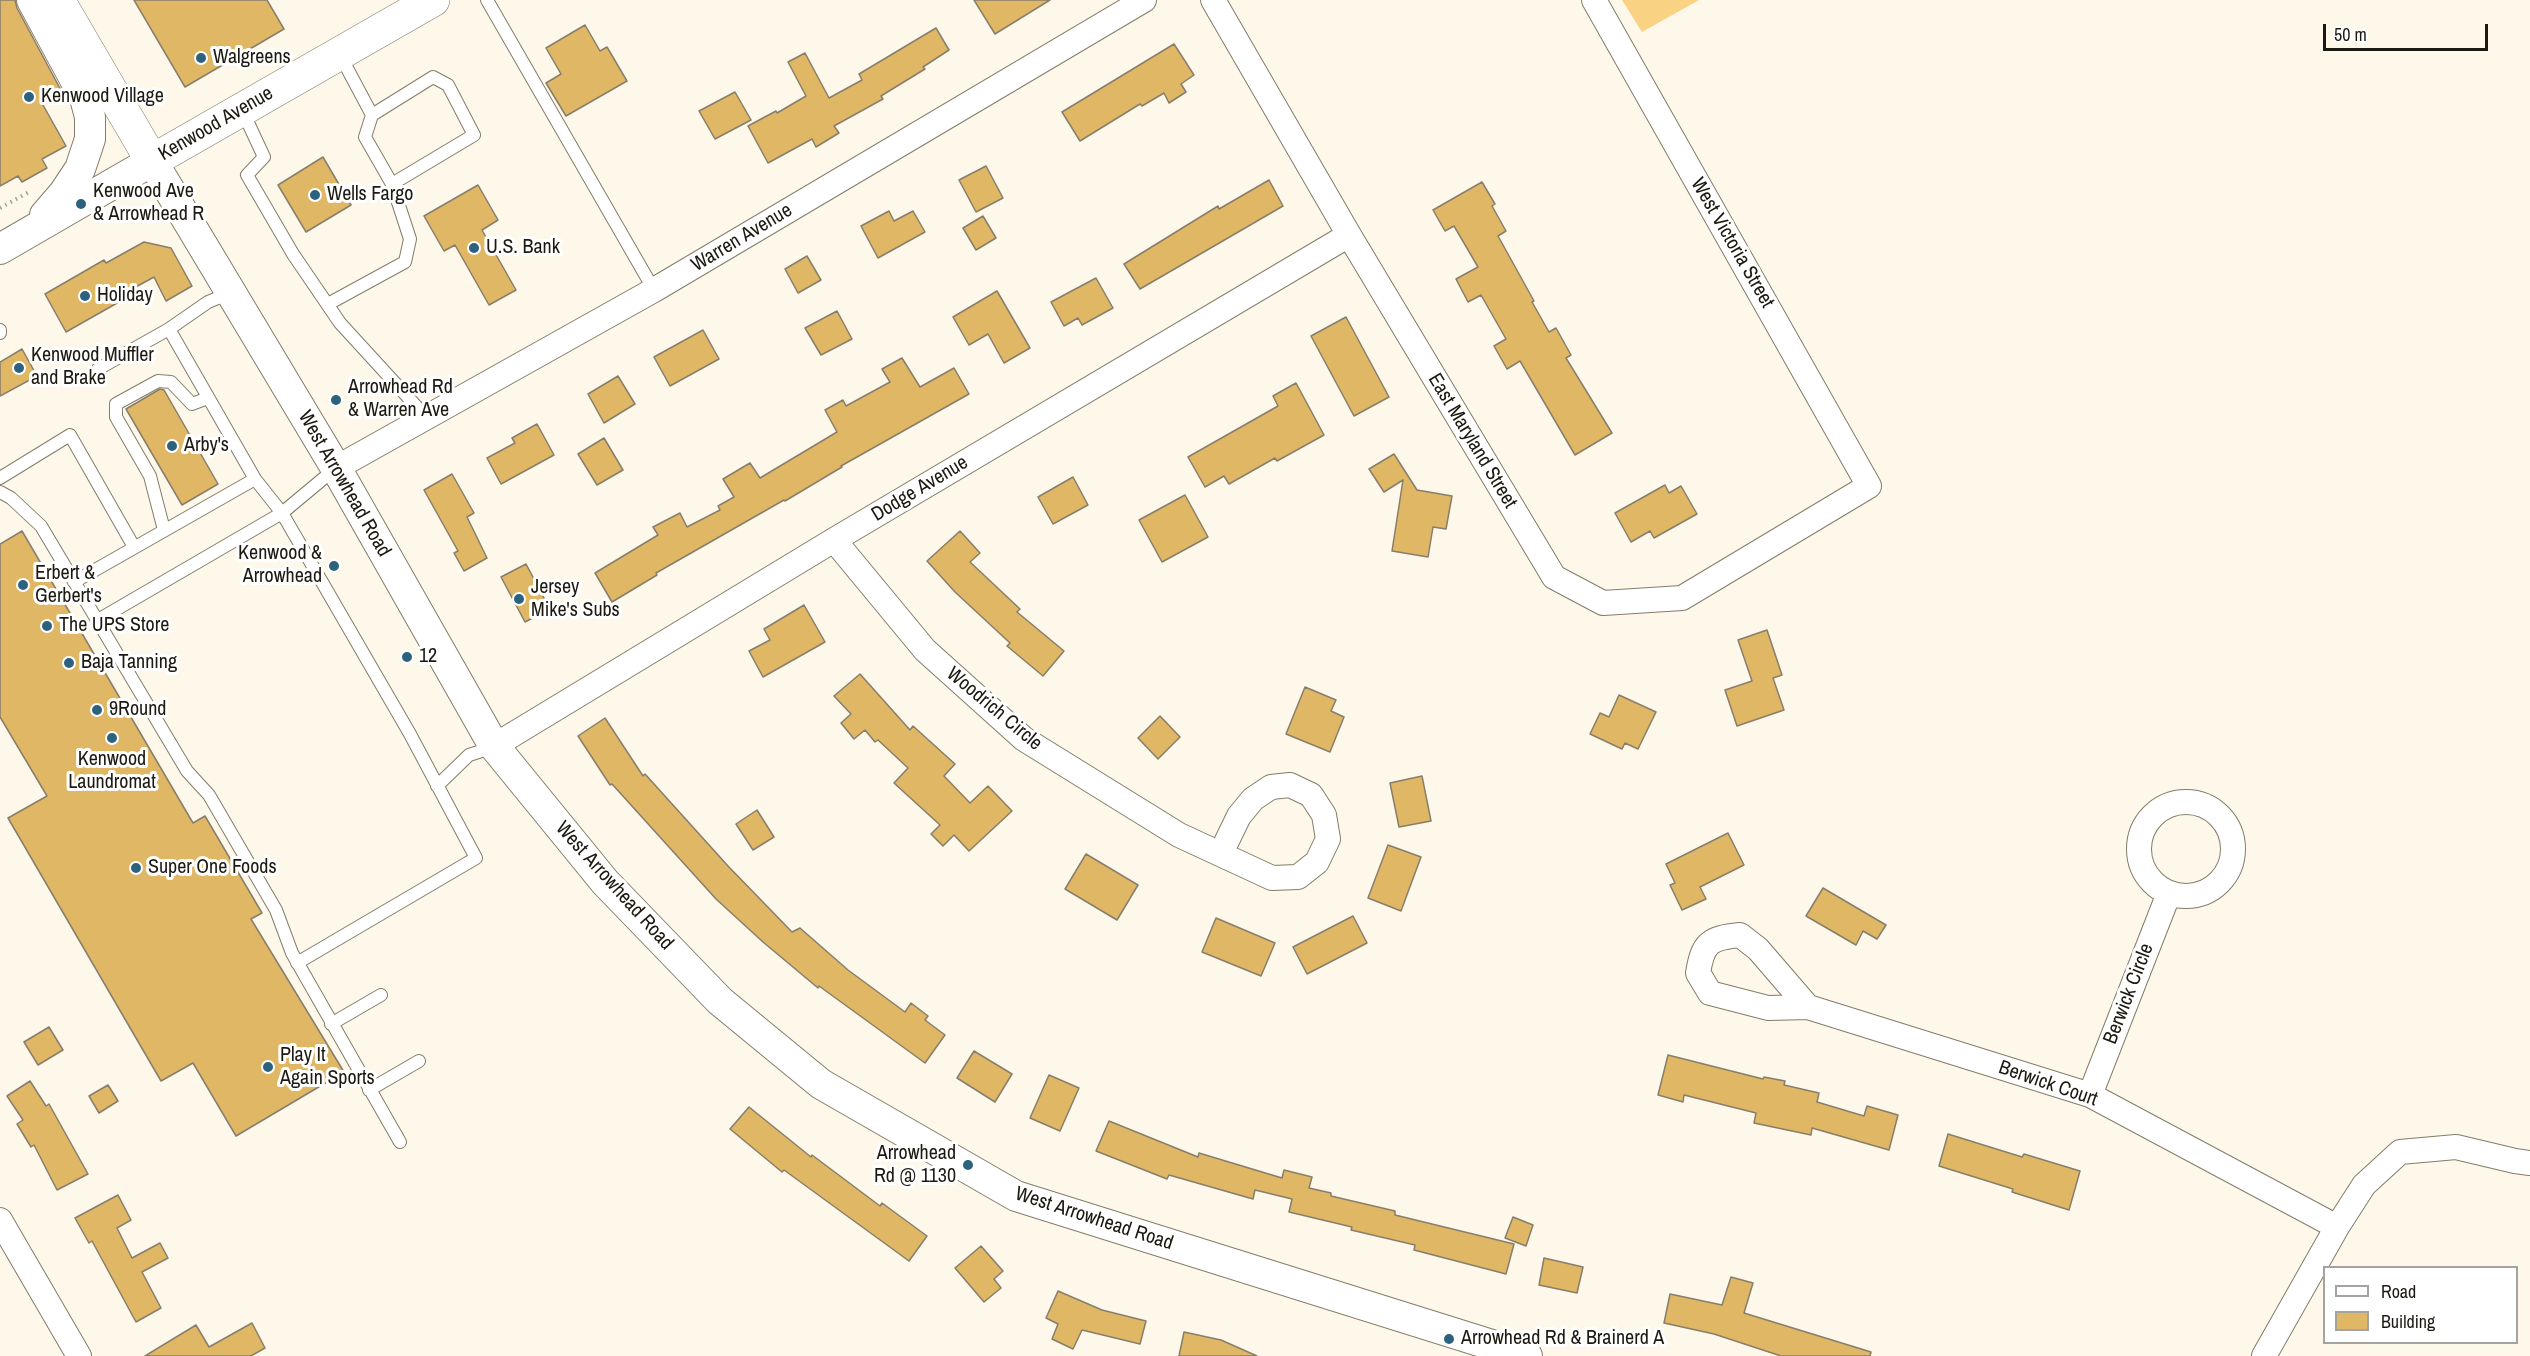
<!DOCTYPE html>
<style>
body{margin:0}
#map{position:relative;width:2530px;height:1356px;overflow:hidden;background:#fef8eb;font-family:"Archivo Narrow",sans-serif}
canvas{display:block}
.legend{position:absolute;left:2323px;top:1266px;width:195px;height:78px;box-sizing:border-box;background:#fff;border:2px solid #a4a3a0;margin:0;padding:8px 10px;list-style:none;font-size:18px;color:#1c1911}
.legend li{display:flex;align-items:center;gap:12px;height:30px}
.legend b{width:30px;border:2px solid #a4a3a0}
.scale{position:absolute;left:2323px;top:24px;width:165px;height:27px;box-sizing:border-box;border:3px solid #1c1911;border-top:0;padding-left:8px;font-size:18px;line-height:21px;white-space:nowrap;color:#1c1911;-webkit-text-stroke:4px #fff;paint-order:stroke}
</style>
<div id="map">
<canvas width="2530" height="1356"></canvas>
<ul class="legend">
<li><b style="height:8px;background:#fff"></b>Road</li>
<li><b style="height:16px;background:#dfb765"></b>Building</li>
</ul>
<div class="scale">50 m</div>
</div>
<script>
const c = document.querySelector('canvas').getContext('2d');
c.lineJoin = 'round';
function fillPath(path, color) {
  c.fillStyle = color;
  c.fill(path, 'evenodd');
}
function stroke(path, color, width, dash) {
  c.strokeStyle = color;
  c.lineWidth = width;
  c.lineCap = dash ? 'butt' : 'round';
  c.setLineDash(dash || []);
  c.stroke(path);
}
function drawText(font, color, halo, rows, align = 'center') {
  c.font = font + ' "Archivo Narrow",sans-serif';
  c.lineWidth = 6;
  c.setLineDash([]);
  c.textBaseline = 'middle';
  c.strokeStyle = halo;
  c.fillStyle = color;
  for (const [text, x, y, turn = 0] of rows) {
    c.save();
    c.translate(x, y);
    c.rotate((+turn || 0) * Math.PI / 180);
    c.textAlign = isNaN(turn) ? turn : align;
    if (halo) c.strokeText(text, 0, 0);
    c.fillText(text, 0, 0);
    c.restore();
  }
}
fillPath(new Path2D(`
 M 1622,0 L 1699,0 L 1642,32 Z`), '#f9d284');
const building = new Path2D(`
 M 0,0 L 15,0 L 17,8 L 63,94 L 43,105 L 66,146 L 42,159 L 47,168 L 22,182 L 18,176 L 0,186 Z
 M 134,0 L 267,0 L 284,29 L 185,87 Z
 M 974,0 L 1050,0 L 995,34 Z
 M 585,25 L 600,51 L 607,47 L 627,81 L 566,116 L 546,83 L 561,74 L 546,48 Z
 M 936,28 L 949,50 L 923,67 L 925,69 L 881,96 L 883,99 L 834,126 L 839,133 L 816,147 L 812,139 L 768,163 L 748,126 L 776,111 L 777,113 L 806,96 L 788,62 L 805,53 L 829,98 L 862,80 L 859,74 Z
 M 1174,44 L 1194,75 L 1181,84 L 1186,92 L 1169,103 L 1164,93 L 1142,106 L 1140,104 L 1080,141 L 1062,112 Z
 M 735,92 L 751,120 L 715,139 L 699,111 Z
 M 323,157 L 351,205 L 306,232 L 278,185 Z
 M 986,166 L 1003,198 L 976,212 L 959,180 Z
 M 1269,180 L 1283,206 L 1140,289 L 1124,264 L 1218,206 L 1219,209 Z
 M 1482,182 L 1495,204 L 1492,206 L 1506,231 L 1498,236 L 1534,301 L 1532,302 L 1549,332 L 1556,328 L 1571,355 L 1566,358 L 1612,433 L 1575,455 L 1520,361 L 1507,369 L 1494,346 L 1506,339 L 1481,295 L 1468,302 L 1456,279 L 1478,267 L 1454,226 L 1445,231 L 1433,210 Z
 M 478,185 L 498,220 L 482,230 L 516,290 L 489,305 L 455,245 L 444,251 L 424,216 Z
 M 889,211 L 894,221 L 913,211 L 925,232 L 878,258 L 861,226 Z
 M 983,216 L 996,238 L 976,250 L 963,228 Z
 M 144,242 L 171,248 L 192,286 L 166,301 L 154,277 L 123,294 L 126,298 L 66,332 L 45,294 L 104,260 L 106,263 Z
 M 807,256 L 821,280 L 798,293 L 785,269 Z
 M 1096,278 L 1113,308 L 1082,325 L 1078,318 L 1064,326 L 1051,302 Z
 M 997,291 L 1030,348 L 1004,363 L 988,334 L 969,345 L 953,317 Z
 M 837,311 L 852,339 L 821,355 L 805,328 Z
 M 1346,317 L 1389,397 L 1354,416 L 1311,336 Z
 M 703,330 L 719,359 L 670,386 L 654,357 Z
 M 22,349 L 37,376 L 0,396 L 0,362 Z
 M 902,358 L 920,387 L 954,368 L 969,394 L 841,466 L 842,467 L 785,501 L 784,500 L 656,573 L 657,575 L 612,602 L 595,573 L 658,535 L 653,527 L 680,513 L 687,527 L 720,510 L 718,506 L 734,497 L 723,479 L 750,463 L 760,478 L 837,432 L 825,410 L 843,400 L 846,406 L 890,382 L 882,369 Z
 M 618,376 L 635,404 L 604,423 L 588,394 Z
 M 1296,383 L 1324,435 L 1277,461 L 1275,458 L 1229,484 L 1224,476 L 1205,487 L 1188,457 L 1278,406 L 1273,396 Z
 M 160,389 L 164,390 L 218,484 L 182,505 L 126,409 Z
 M 537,424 L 554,455 L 501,484 L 487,458 L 515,443 L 512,438 Z
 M 604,438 L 623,470 L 597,485 L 578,454 Z
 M 1394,454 L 1417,490 L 1452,496 L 1446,529 L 1433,527 L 1428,557 L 1392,551 L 1403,480 L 1384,492 L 1369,469 Z
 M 452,474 L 474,513 L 467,517 L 487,558 L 464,571 L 454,553 L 458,551 L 424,490 Z
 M 1073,477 L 1088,505 L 1053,524 L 1038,497 Z
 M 1665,485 L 1669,493 L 1681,486 L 1697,514 L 1654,538 L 1650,531 L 1631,542 L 1615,513 Z
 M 1185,495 L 1208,537 L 1162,562 L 1139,520 Z
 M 22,531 L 193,823 L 205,816 L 262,913 L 251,919 L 344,1072 L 236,1136 L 193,1063 L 161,1081 L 8,818 L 47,796 L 0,717 L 0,544 Z
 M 960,531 L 980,553 L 970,562 L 1020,609 L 1017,612 L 1064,651 L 1043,676 L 1007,646 L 1010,643 L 955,592 L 927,561 Z
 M 526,564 L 550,609 L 525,622 L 501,577 Z
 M 804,605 L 825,642 L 763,677 L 749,651 L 770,640 L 764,629 Z
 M 1767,630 L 1782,675 L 1773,678 L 1784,710 L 1737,726 L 1725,690 L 1752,681 L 1738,640 Z
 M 860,674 L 910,730 L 913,726 L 955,764 L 944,776 L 970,803 L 988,786 L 1012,811 L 969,851 L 954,835 L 943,846 L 931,834 L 940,825 L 894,783 L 908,768 L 878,740 L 875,742 L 865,730 L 854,739 L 841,723 L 851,714 L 834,696 Z
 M 1305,687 L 1336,700 L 1331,711 L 1344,717 L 1330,752 L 1286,734 Z
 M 1619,695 L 1656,712 L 1638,749 L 1625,743 L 1622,749 L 1590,734 L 1600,713 L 1609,717 Z
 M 1160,716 L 1180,737 L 1158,759 L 1138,738 Z
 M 605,718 L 643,776 L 645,774 L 728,866 L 792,932 L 800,928 L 848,970 L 905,1012 L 911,1003 L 928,1016 L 925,1020 L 945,1035 L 925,1063 L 819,986 L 818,988 L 763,942 L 716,899 L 612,784 L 610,785 L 578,736 Z
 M 1422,776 L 1431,821 L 1399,827 L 1390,783 Z
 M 757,810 L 774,837 L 753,850 L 736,824 Z
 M 1728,833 L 1744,865 L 1700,887 L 1706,899 L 1682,910 L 1670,885 L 1675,883 L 1666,864 Z
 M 1388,845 L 1421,857 L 1401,911 L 1368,898 Z
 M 1086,854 L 1138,885 L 1117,920 L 1065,889 Z
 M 1823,888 L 1886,925 L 1877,939 L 1863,931 L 1856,945 L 1806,916 Z
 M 1353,916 L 1367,943 L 1307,974 L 1293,947 Z
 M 1216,918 L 1275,943 L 1261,976 L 1202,952 Z
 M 49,1027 L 63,1050 L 38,1065 L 24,1042 Z
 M 974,1051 L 1012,1074 L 995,1102 L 957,1078 Z
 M 1668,1055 L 1763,1079 L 1764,1077 L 1785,1081 L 1784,1085 L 1819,1093 L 1817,1102 L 1864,1116 L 1867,1106 L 1898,1115 L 1889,1150 L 1812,1128 L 1811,1135 L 1754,1123 L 1756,1113 L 1684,1095 L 1683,1102 L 1658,1095 Z
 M 1049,1075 L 1079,1088 L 1060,1131 L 1030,1118 Z
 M 30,1081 L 46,1106 L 49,1104 L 88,1174 L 57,1190 L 34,1145 L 31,1147 L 17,1124 L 23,1120 L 7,1096 Z
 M 108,1085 L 118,1101 L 99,1113 L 89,1096 Z
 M 749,1107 L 811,1157 L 812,1155 L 880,1206 L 882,1203 L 927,1236 L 909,1261 L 784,1170 L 782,1172 L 730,1129 Z
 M 1109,1121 L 1198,1157 L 1199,1153 L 1282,1178 L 1284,1170 L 1312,1177 L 1309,1188 L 1331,1193 L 1331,1196 L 1395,1211 L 1395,1215 L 1514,1244 L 1506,1274 L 1414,1250 L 1415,1245 L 1351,1230 L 1352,1227 L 1289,1212 L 1292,1199 L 1255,1190 L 1253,1199 L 1169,1175 L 1167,1179 L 1096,1151 Z
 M 1948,1134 L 2022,1157 L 2024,1154 L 2080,1171 L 2069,1210 L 2012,1192 L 2013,1189 L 1939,1166 Z
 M 118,1195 L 131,1220 L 117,1228 L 132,1258 L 160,1243 L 168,1258 L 142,1272 L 161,1308 L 136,1322 L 92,1241 L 89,1243 L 75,1218 Z
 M 1513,1217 L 1533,1225 L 1526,1246 L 1505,1238 Z
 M 981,1246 L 1003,1271 L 994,1279 L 1001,1288 L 984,1302 L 955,1268 Z
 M 1544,1258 L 1583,1267 L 1577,1293 L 1539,1285 Z
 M 1731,1277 L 1753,1283 L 1744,1313 L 1871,1352 L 1870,1356 L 1781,1356 L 1714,1334 L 1664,1323 L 1670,1294 L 1722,1305 Z
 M 1058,1291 L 1102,1310 L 1146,1321 L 1140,1344 L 1082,1330 L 1073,1349 L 1052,1339 L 1058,1324 L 1046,1318 Z
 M 252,1323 L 265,1348 L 251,1356 L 145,1356 L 196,1325 L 209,1347 Z
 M 1184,1332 L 1221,1340 L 1257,1356 L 1179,1356 Z`);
fillPath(building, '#dfb765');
stroke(building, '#887e6b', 1.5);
const service = new Path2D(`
 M 487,0 L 654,290
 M 340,55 L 372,115 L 433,77 L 448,85 L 474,135 L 392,184 L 365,137 L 372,115
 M 243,112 L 264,157 L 247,175 L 293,254 L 340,323 L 427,418
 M 328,304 L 405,262 L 410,239 L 392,184
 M 169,329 L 255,479 L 282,513 L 410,734 L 476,858 L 297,963
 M 0,330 L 0,333
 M 98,369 L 169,329 L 208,302 L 230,293
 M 0,478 L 70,435 L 134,547
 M 0,492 L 11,498 L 41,526 L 187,771 L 209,795 L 276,910 L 292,953 L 400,1142
 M 164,530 L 150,476 L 116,417 L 116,404 L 158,381 L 171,382 L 192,404 L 208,398
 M 74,582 L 255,479
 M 98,620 L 282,513 L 336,468
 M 437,786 L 469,755 L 494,747
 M 331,1024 L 381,995
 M 369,1090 L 419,1061`);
const minor = new Path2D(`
 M 1213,0 L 1349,235 L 1554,577 L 1603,603 L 1682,598 L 1869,486 L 1594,0
 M 336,468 L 654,290 L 1144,0
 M 834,540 L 925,650 L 1024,739 L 1179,835 L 1272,878 L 1298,877 L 1317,862 L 1328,839 L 1324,815 L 1311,795 L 1290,785 L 1271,787 L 1253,799 L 1239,816 L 1221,853
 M 494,746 L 834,540 L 1349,235
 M2139 849a47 47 0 1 1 94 0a47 47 0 1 1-94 0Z
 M 1808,1007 L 1758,949 L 1740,935 C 1709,938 1703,943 1698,973 L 1710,993 L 1768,1008 L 1808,1007 L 2090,1095 L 2337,1227
 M 2090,1095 L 2169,893
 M 0,1220 L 79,1356
 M 2264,1356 L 2337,1227 L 2364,1185 L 2400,1152 L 2456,1147 L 2515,1161 L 2530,1163`);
const tertiary = new Path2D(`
 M 32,0 L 85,98 L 90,117 L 90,139 L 80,169 L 64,193 L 45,215
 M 0,249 L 152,161 L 336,468 L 494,746 L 605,882 L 720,1001 L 821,1084 L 1016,1196 L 1527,1356`);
const secondary = new Path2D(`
 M 58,0 L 152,161 L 433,0`);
stroke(service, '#857c69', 14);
stroke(minor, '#857c69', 26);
stroke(tertiary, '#857c69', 32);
stroke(secondary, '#857c69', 34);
stroke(new Path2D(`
 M 0,208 L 31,191`), '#a39e93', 4, [1.5, 4.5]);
stroke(service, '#fff', 12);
stroke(minor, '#fff', 24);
stroke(tertiary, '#fff', 30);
stroke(secondary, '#fff', 33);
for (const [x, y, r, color] of [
 [201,58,6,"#2d627e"],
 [29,97,6,"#2d627e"],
 [315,195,6,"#2d627e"],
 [81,204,6,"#2d627e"],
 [474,248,6,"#2d627e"],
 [85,296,6,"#2d627e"],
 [19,368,6,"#2d627e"],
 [336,400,6,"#2d627e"],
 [172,446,6,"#2d627e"],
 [334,566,6,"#2d627e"],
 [23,585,6,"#2d627e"],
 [519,599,6,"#2d627e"],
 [47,626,6,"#2d627e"],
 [407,657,6,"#2d627e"],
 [69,663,6,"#2d627e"],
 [97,710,6,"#2d627e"],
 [112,738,6,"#2d627e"],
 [136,868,6,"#2d627e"],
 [268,1067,6,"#2d627e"],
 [968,1165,6,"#2d627e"],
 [1449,1339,6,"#2d627e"]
]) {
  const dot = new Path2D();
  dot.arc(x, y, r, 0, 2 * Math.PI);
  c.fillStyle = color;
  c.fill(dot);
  stroke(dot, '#fff', 2);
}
drawText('20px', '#1c1911', '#fff', [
 ["Walgreens",213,58],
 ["Kenwood Village",41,97],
 ["Kenwood Ave",93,192],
 ["& Arrowhead R",93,215],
 ["Wells Fargo",327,195],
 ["U.S. Bank",486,248],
 ["Holiday",97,296],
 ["Kenwood Muffler",31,356],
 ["and Brake",31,379],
 ["Arrowhead Rd",348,388],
 ["& Warren Ave",348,411],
 ["Arby's",184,446],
 ["Kenwood &",322,554,"right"],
 ["Arrowhead",322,577,"right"],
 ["Erbert &",35,574],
 ["Gerbert's",35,597],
 ["Jersey",531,588],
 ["Mike's Subs",531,611],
 ["The UPS Store",59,626],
 ["12",419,657],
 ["Baja Tanning",81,663],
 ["9Round",109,710],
 ["Kenwood",112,760,"center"],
 ["Laundromat",112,783,"center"],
 ["Super One Foods",148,868],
 ["Play It",280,1056],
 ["Again Sports",280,1079],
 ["Arrowhead",956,1154,"right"],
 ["Rd @ 1130",956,1177,"right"],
 ["Arrowhead Rd & Brainerd A",1461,1339]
], 'left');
drawText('20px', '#1c1911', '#fff', [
 ["Kenwood Avenue",216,124,-30],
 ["Warren Avenue",742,238,-31],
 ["West Victoria Street",1732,243,60],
 ["East Maryland Street",1472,441,59],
 ["West Arrowhead Road",344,484,60],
 ["Dodge Avenue",920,489,-31],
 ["Woodrich Circle",994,709,40],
 ["West Arrowhead Road",614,886,48],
 ["Berwick Circle",2129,994,-69],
 ["Berwick Court",2048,1084,19],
 ["West Arrowhead Road",1094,1219,18]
]);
</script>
